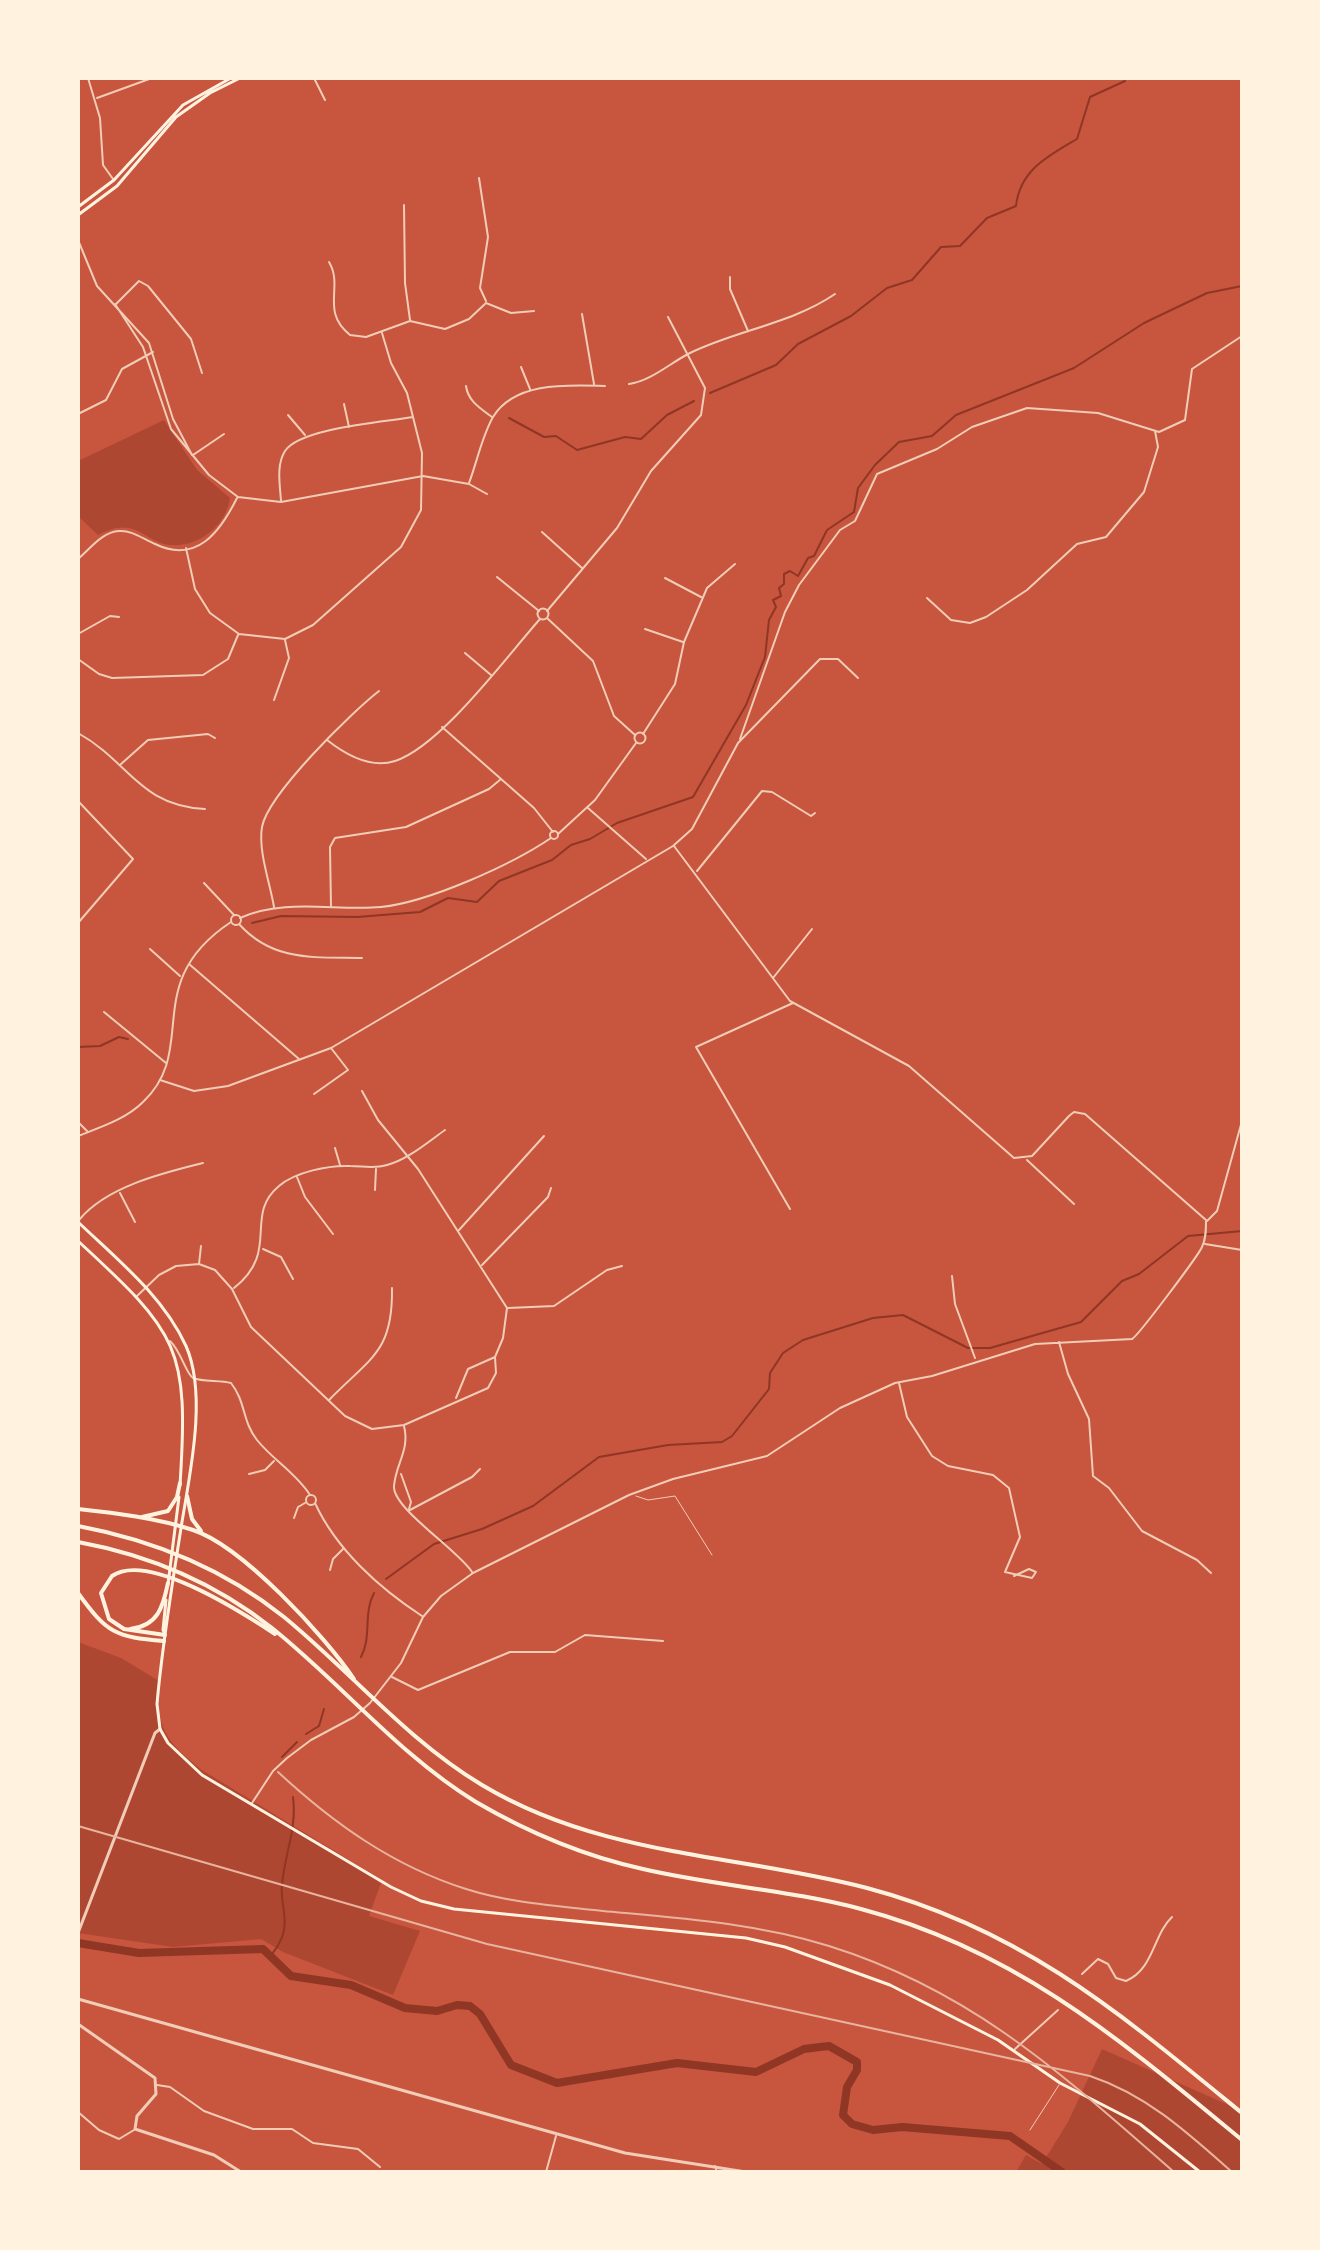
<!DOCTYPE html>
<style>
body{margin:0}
#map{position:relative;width:1320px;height:2250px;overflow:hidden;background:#c8553d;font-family:Overpass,sans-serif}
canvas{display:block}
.frame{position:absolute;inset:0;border:80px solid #fff3e0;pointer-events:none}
</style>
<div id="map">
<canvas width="1320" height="2250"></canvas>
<div class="frame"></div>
</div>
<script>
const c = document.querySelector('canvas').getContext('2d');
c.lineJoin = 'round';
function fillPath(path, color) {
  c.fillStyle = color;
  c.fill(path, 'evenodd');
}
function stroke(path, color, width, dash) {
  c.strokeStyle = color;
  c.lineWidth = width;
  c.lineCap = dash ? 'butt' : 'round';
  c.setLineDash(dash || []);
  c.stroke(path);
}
fillPath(new Path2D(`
 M 164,420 L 197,470 L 230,498 C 226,528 193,551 164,544 C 151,541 142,530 129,528 C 118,526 108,530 98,535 L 78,516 L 78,461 Z
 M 78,1642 L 121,1658 L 159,1681 C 156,1728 165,1741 202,1770 L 382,1880 L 369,1916 L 420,1931 L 393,1995 L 283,1952 L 261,1939 L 173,1947 L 78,1933 Z
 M 1102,2049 L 1242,2111 L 1242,2172 L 1016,2172 L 1026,2155 L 1042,2164 L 1068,2122 Z`), '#ae4732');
stroke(new Path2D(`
 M 710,393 L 776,365 L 798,344 L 851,316 L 887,288 L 912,280 L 941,247 L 960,246 L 987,218 L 1016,206 C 1020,170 1048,156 1077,139 L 1090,97 L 1125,81
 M 509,418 L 544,437 L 556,436 L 577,450 L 625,437 L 641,439 L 667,415 L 694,401
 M 252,923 L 281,916 L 357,917 L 420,912 L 448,898 L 477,902 L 499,881 L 552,860 L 571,845 L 590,839 L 617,823 L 693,797 L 746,705 L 765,657 L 769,620 L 776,607 L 773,600 L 781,596 L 779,588 L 784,584 L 784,574 L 790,571 L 798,576 L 808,558 L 814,556 L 827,530 L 854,512 L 858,488 L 875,465 L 899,442 L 932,436 L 956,415 L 1074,368 L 1144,323 L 1207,293 L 1242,286
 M 78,1047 L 100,1046 L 119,1037 L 128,1039
 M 386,1579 L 434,1544 L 482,1529 L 533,1506 L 599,1457 L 668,1445 L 722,1442 L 732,1436 L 769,1389 L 770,1373 L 783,1353 L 803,1340 L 873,1318 L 903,1315 L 968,1348 L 990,1348 L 1081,1322 L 1122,1281 L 1139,1274 L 1188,1236 L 1242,1231
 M 361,1657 C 372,1637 363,1613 374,1593
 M 306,1734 L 319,1726 L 324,1709
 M 282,1757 L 297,1742
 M 269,1958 C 276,1949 282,1941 284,1930 C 287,1914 280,1900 282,1885 C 285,1852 297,1829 293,1797`), '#8f3625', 2);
stroke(new Path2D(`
 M 78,1943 L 139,1953 L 263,1949 L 291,1976 L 351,1985 L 405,2008 L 437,2011 L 457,2005 L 470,2006 L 480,2014 L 511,2065 L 557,2083 L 677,2063 L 756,2072 L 804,2049 L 820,2047 L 829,2046 L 857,2062 L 857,2070 L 847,2087 L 843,2115 L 852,2124 L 873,2130 L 902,2127 L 1010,2136 L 1062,2172`), '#8f3625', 8);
stroke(new Path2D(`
 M 636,1496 L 648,1500 L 675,1496 L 712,1555
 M 1030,2130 L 1059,2085`), '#f1ccb7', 1);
stroke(new Path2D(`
 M 88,78 L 100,118 L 103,165 L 113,179
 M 314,78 L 325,100
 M 97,98 L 152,78
 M 479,178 L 488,237 L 480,288 L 486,301
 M 404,205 L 405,283 L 410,320
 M 78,240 L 97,286 L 149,343 L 173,419 L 192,455
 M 329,262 C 344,287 320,311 350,335 L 366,337 L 410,321 L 445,329 L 469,319 L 486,303 L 511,313 L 534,311
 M 730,277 L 730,289 L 748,331
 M 115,304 L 143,347 L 171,429 L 209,475 L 238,497 L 281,502 L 423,476 L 469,484 L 487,494
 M 116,304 L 139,281 L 148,286 L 191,339 L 202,373
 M 582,314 L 594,384
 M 521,367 L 530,389
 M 629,384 C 651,381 670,363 690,353 C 737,330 791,324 835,294
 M 466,386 C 468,401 480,408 492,417
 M 344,404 L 349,427
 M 78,414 L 106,400 L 122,369 L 153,352
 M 288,415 L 305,435
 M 193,455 L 224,434
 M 469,483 C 477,462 482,436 493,417 C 515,381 569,385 605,386
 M 281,501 C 280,485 276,465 285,451 C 300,428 385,422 413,417
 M 542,532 L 582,568
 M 186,548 L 195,589 L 210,613 L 239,634 L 285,639 L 313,625 L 401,547 L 421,510 L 422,453 L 407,393 L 391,363 L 382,333
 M 78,559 C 90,549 102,532 119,531 C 132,530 143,539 155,544 C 197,564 220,532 237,498
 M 497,577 L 539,611
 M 665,578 L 701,597
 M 927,598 L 951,620 L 970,623 L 986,617 L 1027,590 L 1077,544 L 1106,537 L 1144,492 L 1158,447 L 1155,431
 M537.5 614a5.5 5.5 0 1 1 11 0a5.5 5.5 0 1 1-11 0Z
 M 547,611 L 617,528 L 651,471 L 701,415 L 705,388 L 668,317
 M 547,618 L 593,661 L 614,716 L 635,735
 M 645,629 L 683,642
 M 78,634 L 110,616 L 119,617
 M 465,653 L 491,675
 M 78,659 L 99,674 L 112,678 L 203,675 L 228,659 L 238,635
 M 274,700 L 289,658 L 285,640
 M 442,727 L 534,808 L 553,832
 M634.5 738a5.5 5.5 0 1 1 11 0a5.5 5.5 0 1 1-11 0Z
 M 78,733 C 130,762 138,805 205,809
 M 643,734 L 675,684 L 684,642 L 707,588 L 735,564
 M 740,739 L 785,612 L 799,585 L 840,530 L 855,521 L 877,474 L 937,449 L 972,427 L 1027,408 L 1098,413 L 1159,432 L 1185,420 L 1192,369 L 1242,336
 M 327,740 C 346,755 370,769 395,761 C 441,746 507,656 540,619
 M 121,764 L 148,740 L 208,734 L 215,738
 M 78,801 L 133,859 L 78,923
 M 588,808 L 646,859
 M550 835a4 4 0 1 1 8 0a4 4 0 1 1-8 0Z
 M 558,834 L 595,800 L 636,743
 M 674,846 L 790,1001 L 909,1066 L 1014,1158 L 1032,1156 L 1069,1116 L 1074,1112 L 1085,1114 L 1206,1220
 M 697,871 L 762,791 L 772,792 L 811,816 L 815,813
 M 204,883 L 234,915
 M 274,907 C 270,883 258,851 262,827 C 268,794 352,712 379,691
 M 331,907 L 330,847 L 335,838 L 406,827 L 489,789 L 501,779
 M231 920a5 5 0 1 1 10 0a5 5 0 1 1-10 0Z
 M 240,918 C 283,898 335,911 381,907 C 429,902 511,865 551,838
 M 239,924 C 273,962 314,957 362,958
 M 150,949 L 180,976
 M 189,964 L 299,1059
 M 773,978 L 812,929
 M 104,1012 L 166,1063
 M 160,1080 L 194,1091 L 228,1086 L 331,1048 L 673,846 L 692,829 L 738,743 L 820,659 L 838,659 L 858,678
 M 314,1094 L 348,1070 L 331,1048
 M 78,1122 L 87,1131
 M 78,1136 C 101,1127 126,1119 143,1102 C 200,1048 139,983 231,922
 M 335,1148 L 340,1165
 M 1027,1160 L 1074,1204
 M 297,1177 L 305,1197 L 333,1234
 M 375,1190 L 376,1169
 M 120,1193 L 135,1222
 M 790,1209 L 696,1047 L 793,1003
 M 79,1220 C 106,1187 162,1173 203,1163
 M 1207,1221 L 1217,1211 L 1242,1121
 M 459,1230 L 544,1136
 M 1205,1244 L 1242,1250
 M 263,1249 L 281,1257 L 293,1279
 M 199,1264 L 201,1246
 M 482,1265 L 548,1197 L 551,1188
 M 952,1276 L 955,1304 L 975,1358
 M 234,1288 C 281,1251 243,1216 279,1186 C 295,1172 329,1165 350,1166 C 363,1166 374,1169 387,1165 C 407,1160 428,1142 445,1130
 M 137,1296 L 159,1275 L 176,1266 L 199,1264 L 215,1270 L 232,1289 L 251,1327 L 345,1416 L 372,1429 L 404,1425 L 488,1388 L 496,1373 L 495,1357 L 503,1338 L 507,1308 L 418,1169 L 378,1120 L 362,1091
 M 508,1308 L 554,1306 L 607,1270 L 622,1266
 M 170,1341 C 181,1351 186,1374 193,1378 C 203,1382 220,1380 231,1383 C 246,1402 242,1421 257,1440 C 273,1460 296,1473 310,1495
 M 1059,1342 L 1068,1374 L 1089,1419 L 1093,1476 L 1109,1488 L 1142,1531 L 1197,1560 L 1211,1573
 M 899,1383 L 907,1417 L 932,1456 L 948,1466 L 993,1475 L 1009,1488 L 1020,1537 L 1005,1572 L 1032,1578 L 1036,1572 L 1029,1569 L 1014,1576
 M 456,1398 L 468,1369 L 495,1357
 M 329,1400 C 371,1357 393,1352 392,1288
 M 404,1426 C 410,1450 396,1463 394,1486 C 392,1508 458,1550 472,1572
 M 249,1474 L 265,1470 L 274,1461
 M 401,1474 L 411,1502 L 409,1509
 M306 1500a5 5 0 1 1 10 0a5 5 0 1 1-10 0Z
 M 315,1503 C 336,1549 379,1588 422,1616
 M 410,1510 L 472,1477 L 480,1469
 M 294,1518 L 298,1507 L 305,1503
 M 330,1570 L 333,1559 L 343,1549
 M 392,1677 L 418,1690 L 510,1652 L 555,1652 L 585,1635 L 663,1641
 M 252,1803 L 273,1771 L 287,1758 L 311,1740 L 354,1717 L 370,1703 L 401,1663 L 423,1617 L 441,1596 L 473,1573 L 629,1495 L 673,1479 L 767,1456 L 840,1408 L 895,1383 L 932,1376 L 1035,1344 L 1132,1339 C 1138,1336 1198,1256 1202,1247 C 1206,1239 1206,1230 1206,1221
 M 1082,1974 L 1098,1959 L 1108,1964 L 1116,1978 L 1126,1981 C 1154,1969 1153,1935 1172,1917
 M 1015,2049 L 1058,2010
 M 157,2085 L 170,2087 L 204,2111 L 253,2129 L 292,2129 L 313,2143 L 358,2149 L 380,2167
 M 78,2112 L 99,2130 L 119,2139 L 134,2130
 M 715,2166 L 717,2172
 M 546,2172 L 556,2136`), '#f1ccb7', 2);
stroke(new Path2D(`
 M 78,1933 L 155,1733 L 160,1729
 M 78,1999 L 625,2153 L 746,2172
 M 78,2024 L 155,2078 L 156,2094 L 137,2116 L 135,2129 L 214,2155 L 241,2172`), '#f1ccb7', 3);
stroke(new Path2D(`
 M 78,207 L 114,180 L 183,105 L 231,78
 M 78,215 L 117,186 L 176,117 L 210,93 L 240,78
 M 78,1222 C 118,1260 163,1296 186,1346 C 208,1396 189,1477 181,1528 C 172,1586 162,1646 157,1704 L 160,1729 L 168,1743 L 202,1775 L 391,1887 L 421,1901 L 454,1909 L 746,1938 L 785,1947 L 890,1985 L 998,2040 L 1060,2083 L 1140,2124 L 1200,2172
 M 78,1241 C 179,1334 189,1347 180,1485
 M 168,1584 L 179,1497
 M 165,1635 L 163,1630 L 166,1600`), '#fff3e0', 3);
stroke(new Path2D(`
 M 187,1496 L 192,1519 L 201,1531
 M 78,1509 C 115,1513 157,1518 193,1530 C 242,1546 325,1636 354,1679
 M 142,1517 L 168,1511 L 177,1497 L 180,1483
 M 78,1526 C 153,1540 224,1569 284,1617 C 351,1672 407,1740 482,1785 C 602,1857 737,1854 867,1888 C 1022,1929 1121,2014 1242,2113
 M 78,1542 C 149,1555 215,1583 272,1628 C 342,1684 399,1755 476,1802 C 529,1833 584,1856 643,1869 C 716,1886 790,1890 861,1909 C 1016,1950 1122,2041 1242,2140
 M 78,1593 C 107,1633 115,1637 164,1641
 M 130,1629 C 158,1626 163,1607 168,1583
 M 165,1635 L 124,1629 L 109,1619 L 101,1593 L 112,1576 C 148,1551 243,1613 275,1634`), '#fff3e0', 4);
stroke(new Path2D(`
 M 278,1772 C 333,1823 393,1866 466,1889 C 510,1903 557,1906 603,1911 C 679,1918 755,1923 829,1946 C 973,1991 1063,2075 1174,2172
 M 78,1826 L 487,1944 L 1090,2076 C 1147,2095 1188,2133 1232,2172`), '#e9b49f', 2);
</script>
